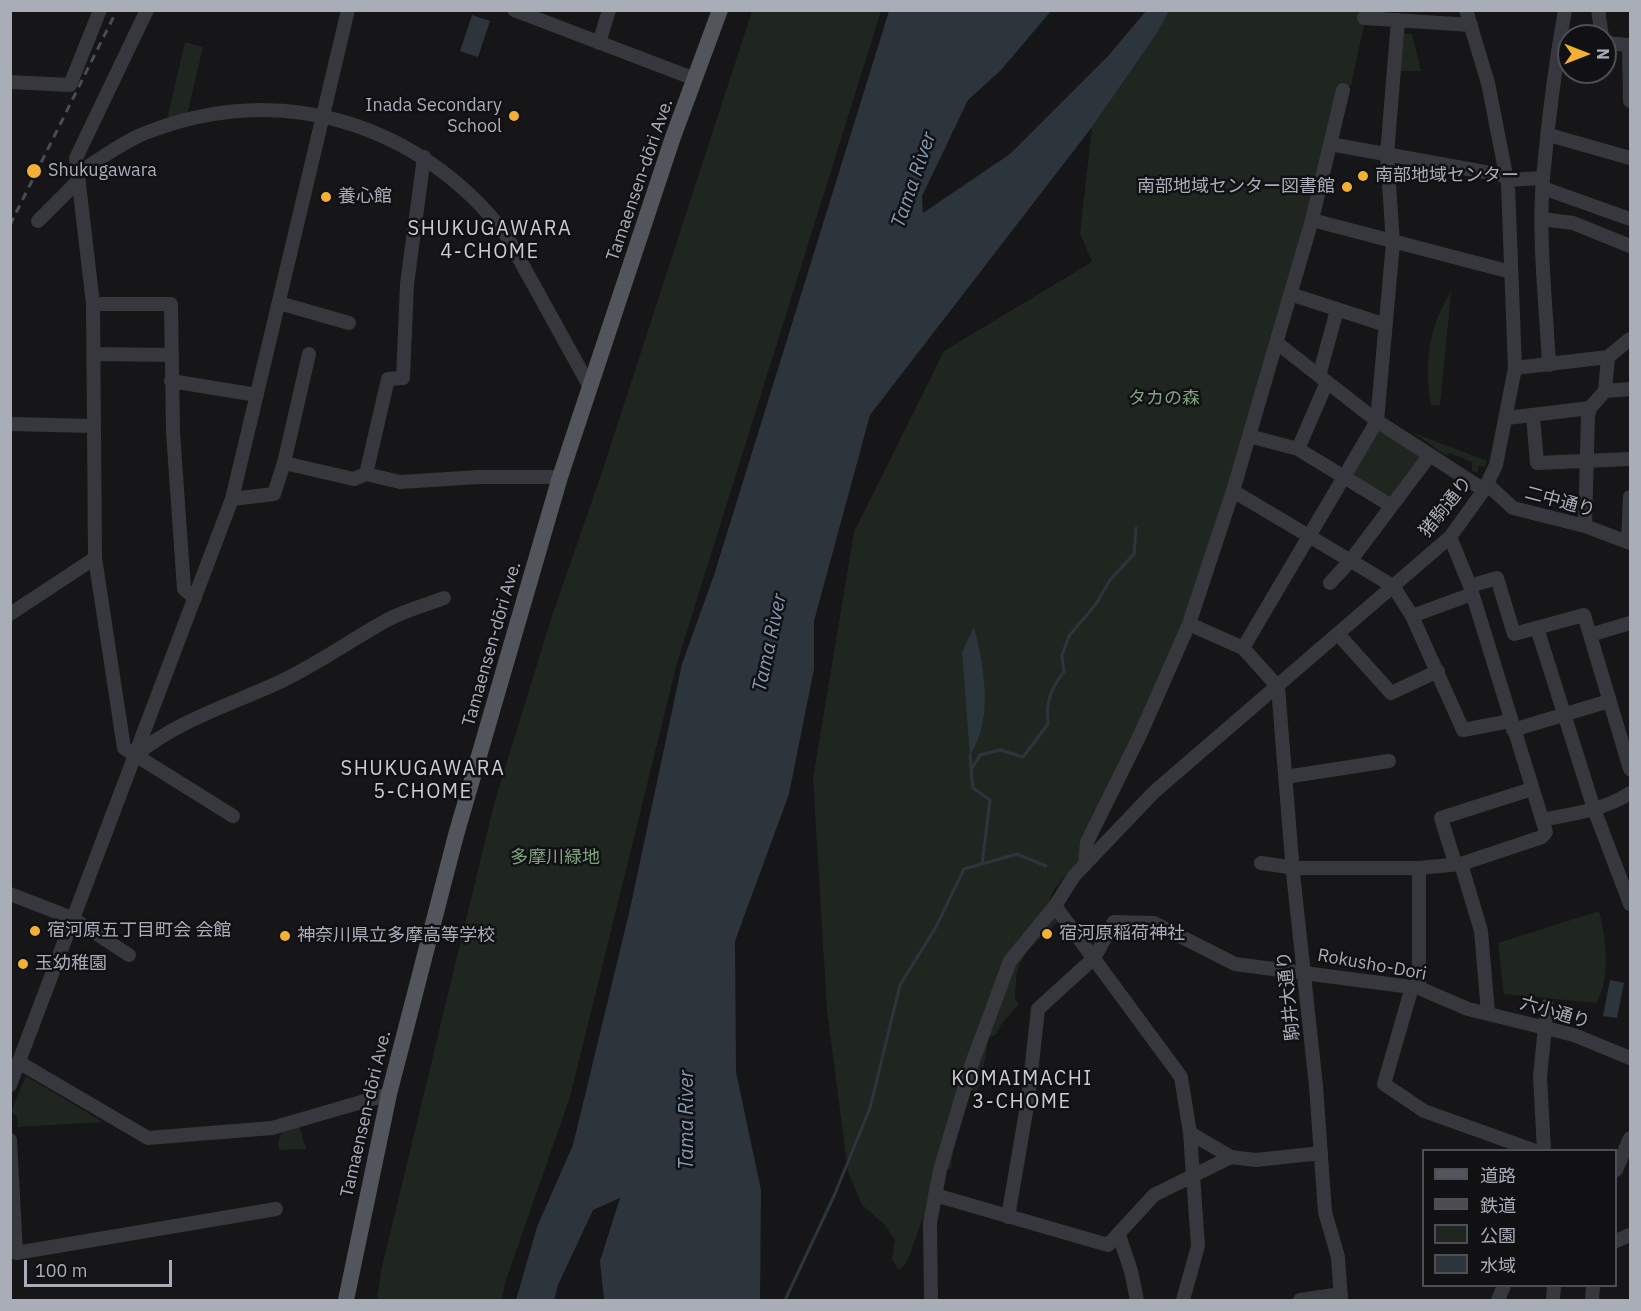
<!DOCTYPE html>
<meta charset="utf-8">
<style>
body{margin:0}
#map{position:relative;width:1641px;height:1311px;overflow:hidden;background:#161618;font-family:"IBM Plex Sans","Noto Sans JP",sans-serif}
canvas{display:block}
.frame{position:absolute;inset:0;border:12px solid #a8adb8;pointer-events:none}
.legend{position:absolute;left:1422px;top:1149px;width:195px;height:138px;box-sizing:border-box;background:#111113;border:2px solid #4d4f55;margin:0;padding:8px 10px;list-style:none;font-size:18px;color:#a8adb8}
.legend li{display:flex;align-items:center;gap:12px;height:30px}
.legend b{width:30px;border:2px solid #4d4f55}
.north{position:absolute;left:1557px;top:24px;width:60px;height:60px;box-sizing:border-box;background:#111113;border:2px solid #4d4f55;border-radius:50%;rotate:90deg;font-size:16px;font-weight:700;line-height:24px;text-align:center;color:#a8adb8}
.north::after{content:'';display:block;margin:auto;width:21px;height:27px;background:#f2b134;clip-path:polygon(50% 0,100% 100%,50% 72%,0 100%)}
.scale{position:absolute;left:24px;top:1260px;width:148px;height:27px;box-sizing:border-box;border:3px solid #a8adb8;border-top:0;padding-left:8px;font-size:18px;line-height:21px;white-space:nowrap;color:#a8adb8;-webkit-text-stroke:4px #111113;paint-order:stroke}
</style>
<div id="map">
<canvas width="1641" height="1311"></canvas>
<div class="frame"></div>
<ul class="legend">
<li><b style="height:8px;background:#53555c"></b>道路</li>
<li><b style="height:8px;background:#4a4c52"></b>鉄道</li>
<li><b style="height:16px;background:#1e261f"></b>公園</li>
<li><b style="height:16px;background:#2c353c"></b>水域</li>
</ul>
<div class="north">N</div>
<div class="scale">100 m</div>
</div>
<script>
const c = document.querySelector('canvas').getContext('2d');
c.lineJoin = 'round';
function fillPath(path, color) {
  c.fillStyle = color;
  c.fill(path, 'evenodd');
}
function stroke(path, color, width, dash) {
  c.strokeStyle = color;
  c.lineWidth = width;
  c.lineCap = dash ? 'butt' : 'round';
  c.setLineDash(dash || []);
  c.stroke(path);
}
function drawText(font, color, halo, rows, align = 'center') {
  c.font = font + ' "IBM Plex Sans","Noto Sans JP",sans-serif';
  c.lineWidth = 5;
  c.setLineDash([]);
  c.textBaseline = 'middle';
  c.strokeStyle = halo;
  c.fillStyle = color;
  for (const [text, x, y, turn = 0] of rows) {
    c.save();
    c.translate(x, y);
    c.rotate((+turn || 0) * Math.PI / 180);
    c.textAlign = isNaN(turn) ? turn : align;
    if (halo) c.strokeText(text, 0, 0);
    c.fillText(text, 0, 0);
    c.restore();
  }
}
fillPath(new Path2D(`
 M 752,11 L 881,11 L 677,663 L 570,1097 L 505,1283 L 502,1300 L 377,1300 L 381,1271 L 494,804 L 551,619 L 601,475 Z
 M 1169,11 L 1367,11 L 1351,85 L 1341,90 L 1315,197 L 1194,602 L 1081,863 C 1065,876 1051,886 1049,907 L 1009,955 L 984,1011 L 950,1116 L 930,1198 L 907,1262 L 899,1270 L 892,1260 L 895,1240 L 884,1224 L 862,1205 L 848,1172 L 827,1010 L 813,778 L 854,532 L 944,351 L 1092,262 L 1080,233 L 1092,127 L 1157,33 Z
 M 1398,33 L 1412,34 L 1421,71 L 1395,71 Z
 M 185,42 L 203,47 L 187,115 L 167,120 Z
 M 1451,292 L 1440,406 L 1431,405 C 1424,365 1428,327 1451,292 Z
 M 1378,429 L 1422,458 L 1391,500 L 1350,478 Z
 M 1414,433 L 1487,461 L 1485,467 L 1479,465 L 1477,472 L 1472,471 L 1472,462 L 1449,453 L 1447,456 Z
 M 1599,911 C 1606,936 1611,980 1596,1003 L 1504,994 L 1498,943 Z
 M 1056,912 L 1061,918 L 1049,930 L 1049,934 C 1038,936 1023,955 1019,966 C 1015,976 1016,990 1015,1000 L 1019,1004 C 1010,1015 1001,1021 996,1035 L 989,1037 L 980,1085 L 977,1091 L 971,1091 L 953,1150 L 951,1169 L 945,1169 L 950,1147 L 1011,969 Z
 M 26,1076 L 103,1122 L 18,1127 L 17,1117 L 11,1112 Z
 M 299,1125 L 306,1149 L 279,1150 C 278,1132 282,1130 299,1125 Z`), '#1e261f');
fillPath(new Path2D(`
 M 889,11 L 1051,11 L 1001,70 L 968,100 L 922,196 L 923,213 L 1010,154 L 1108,56 L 1146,11 L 1169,11 L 1157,33 L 1092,127 L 870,415 L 814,621 L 814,669 L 789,794 L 735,941 L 736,1072 L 761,1190 L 760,1300 L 604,1300 L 600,1261 L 620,1198 L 593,1210 L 558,1285 L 554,1300 L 516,1300 L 537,1227 L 573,1145 L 630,909 L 682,664 L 714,575 Z
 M 472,15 L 490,21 L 478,57 L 460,51 Z
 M 974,627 C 984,666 994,719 970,755 L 962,652 Z
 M 1610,980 L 1624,983 L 1617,1018 L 1603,1016 Z`), '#2c353c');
stroke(new Path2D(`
 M 970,755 L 971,768
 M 982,864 L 990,800 L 973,788 L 971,770 L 980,755 L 1000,750 L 1023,757 L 1048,724 C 1046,702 1050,689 1064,672 L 1062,655 L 1069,636 L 1096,604 L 1110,580 L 1134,554 L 1136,528
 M 785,1300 L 834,1196 L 870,1108 L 900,985 L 936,927 L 964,869 L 1017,854 L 1046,866`), '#2c353c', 3);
stroke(new Path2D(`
 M 147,10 L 76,158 L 93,304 L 95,558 L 124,748 L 233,816
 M 514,10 L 695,79
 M 1598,10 L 1602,36
 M 1364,18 L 1471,25
 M 599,43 L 609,10
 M 1605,43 L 1629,45 L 1630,101
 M 10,82 L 70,85 L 100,10
 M 1549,135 L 1630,158
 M 1330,144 L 1507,176
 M 77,173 C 100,160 123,141 148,132 C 280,80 420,123 506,235 L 590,387
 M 1507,180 L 1543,178
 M 1543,188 L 1630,219
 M 1542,219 L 1573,223 L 1630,246
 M 1312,220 L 1511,272
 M 38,221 L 78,181
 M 1290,294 L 1386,325
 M 279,303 L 349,323
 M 93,304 L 171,304 L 173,432 L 184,589 L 195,598
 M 1277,343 L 1377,421 L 1484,490
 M 94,354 L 172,355
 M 1549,365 C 1546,303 1538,239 1543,178 C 1548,122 1555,66 1565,10
 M 1515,368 L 1608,357 L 1630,339
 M 1319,376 L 1337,310
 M 171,381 L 257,395
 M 1605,391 L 1630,389
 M 1533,416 L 1537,463 L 1630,459
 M 1507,418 L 1590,408
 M 10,424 L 93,426
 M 1249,436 L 1298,449 L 1390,505
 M 1298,449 L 1327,382
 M 284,463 L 354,479 L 366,474 L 400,482 L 479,477 L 560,477
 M 366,474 L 388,379 L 403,378 L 407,284 L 424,157
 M 1488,485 L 1513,508 L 1585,526 L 1630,543
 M 1233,491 L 1393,586 L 1412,616 L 1463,730 L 1510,721
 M 232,499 L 274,494 L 284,463 L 309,354
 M 1585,526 L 1588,416 L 1590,408 L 1605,391 L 1608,357
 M 1628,542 L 1630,497
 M 1330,583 L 1351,560 L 1430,455
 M 1470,586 L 1497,578 L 1514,634 L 1584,615 L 1630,769
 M 10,614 L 95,558
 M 1412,616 L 1472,594
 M 1189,624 L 1243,648 L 1278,687
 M 1537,628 L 1594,809 L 1630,904
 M 1338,634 L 1391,693 L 1438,671
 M 1590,635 L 1630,623
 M 1243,648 L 1377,421 L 1393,243 L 1387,155 L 1398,20
 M 1278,687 L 1293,873 L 1316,1086 L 1325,1212 L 1338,1257 L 1341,1300
 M 1513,730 L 1609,701
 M 136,755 C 176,722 226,706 273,685 C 314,667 350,640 389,619 C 406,610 426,605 444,598
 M 1285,777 L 1389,761
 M 1542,820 C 1572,814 1604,810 1630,793
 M 1261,863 L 1296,868 L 1419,868 L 1461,864 L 1542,837 L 1546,832 L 1470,586 L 1450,537
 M 1455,863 L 1441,818 L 1532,789
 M 1461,864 L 1481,931 L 1488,1013
 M 1085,865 L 1087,842 L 1141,733 L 1189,624 L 1233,491 L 1312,220 L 1343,90
 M 10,894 L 72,918 L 129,955
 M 1055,906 L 1181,1077 L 1190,1133 L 1198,1246 L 1183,1300
 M 1412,987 L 1384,1084 L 1424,1111 L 1533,1150
 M 1419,988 L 1419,868
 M 20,1063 L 148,1138 L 272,1128 L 389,1094
 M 10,1085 L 232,499 L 348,10
 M 1190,1133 L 1231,1157
 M 10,1140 L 16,1253 L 276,1209
 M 1544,1150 L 1540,1077 L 1547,1006
 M 1616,1170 L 1630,1138
 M 935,1195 L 1108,1245 L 1154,1195 L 1231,1157 L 1256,1160 L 1321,1153
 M 1008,1217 L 1028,1100 L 1038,1009 L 1094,958 L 1114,922 L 1154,923 L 1235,964 L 1419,988 L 1468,1009 L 1574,1035 L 1630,1058
 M 1119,1235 L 1131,1271 L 1137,1300
 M 1616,1241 L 1630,1235
 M 931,1300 L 930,1223 L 940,1170 L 971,1066 L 1010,961 L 1055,906 L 1074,876 L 1154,792 L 1450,537 L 1484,490 L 1496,465 L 1515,368 L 1508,185 L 1488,83 L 1466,10
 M 1300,1300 L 1341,1294
 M 1498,1300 L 1504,1286
 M 1553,1300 L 1554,1286
 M 1592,1300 L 1593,1286`), '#37383d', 14);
stroke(new Path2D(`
 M 346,1300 L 389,1094 L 456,835 L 560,477 L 673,137 L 720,10`), '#53555c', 16);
stroke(new Path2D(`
 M 10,225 L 117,10`), '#4a4c52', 3, [8, 6]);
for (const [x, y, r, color] of [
 [514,116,6,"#f2b134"],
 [34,171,8,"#f2b134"],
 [1363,176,6,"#f2b134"],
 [1347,187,6,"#f2b134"],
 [326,197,6,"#f2b134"],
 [35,931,6,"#f2b134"],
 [1047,934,6,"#f2b134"],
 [285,936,6,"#f2b134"],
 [23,964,6,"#f2b134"]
]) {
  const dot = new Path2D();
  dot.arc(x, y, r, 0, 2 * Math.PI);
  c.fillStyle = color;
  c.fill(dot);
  stroke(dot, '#111113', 2);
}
drawText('18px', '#a8adb8', '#111113', [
 ["Inada Secondary",502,106,"right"],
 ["School",502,127,"right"],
 ["Shukugawara",48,171],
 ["南部地域センター",1375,176],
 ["南部地域センター図書館",1335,187,"right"],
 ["養心館",338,197],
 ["宿河原五丁目町会 会館",47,931],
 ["宿河原稲荷神社",1059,934],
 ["神奈川県立多摩高等学校",297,936],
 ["玉幼稚園",35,964]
], 'left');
drawText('18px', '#a8adb8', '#111113', [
 ["Tamaensen-dōri Ave.",640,180,-71],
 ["二中通り",1560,502,15],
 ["猪駒通り",1446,507,-51],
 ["Tamaensen-dōri Ave.",492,644,-74],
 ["Rokusho-Dori",1372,965,10],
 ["駒井大通り",1289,996,-96],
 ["六小通り",1555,1013,16],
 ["Tamaensen-dōri Ave.",366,1114,-77]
]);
drawText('18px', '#7fa381', '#111113', [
 ["タカの森",1164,399],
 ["多摩川緑地",555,858]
]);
drawText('italic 20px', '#7f9bb3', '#111113', [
 ["Tama River",914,180,-71],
 ["Tama River",770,643,-78],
 ["Tama River",687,1120,-90]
]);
c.letterSpacing = '1.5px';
drawText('20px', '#c9ccd4', '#111113', [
 ["SHUKUGAWARA",490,229],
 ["4-CHOME",490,252],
 ["SHUKUGAWARA",423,769],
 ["5-CHOME",423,792],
 ["KOMAIMACHI",1022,1079],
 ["3-CHOME",1022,1102]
]);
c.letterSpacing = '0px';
</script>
